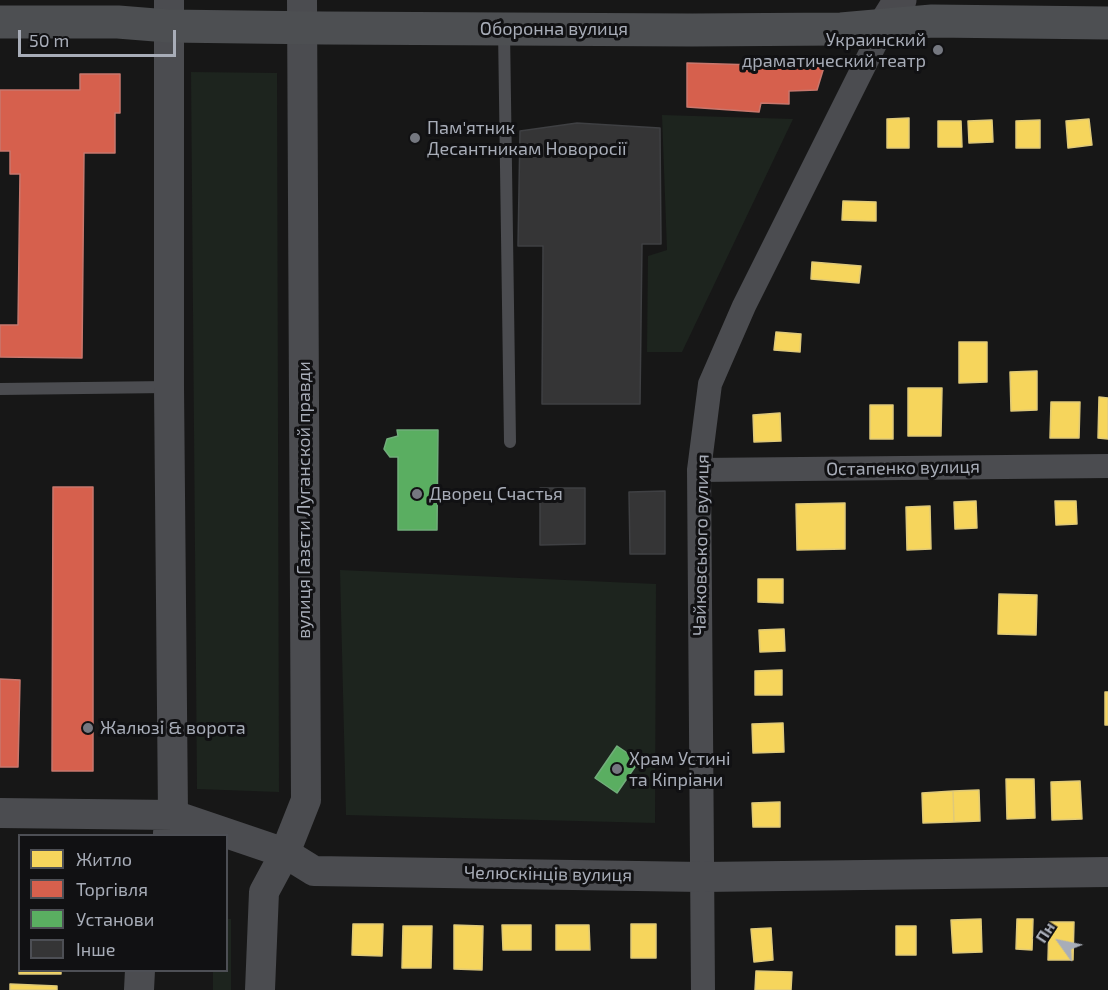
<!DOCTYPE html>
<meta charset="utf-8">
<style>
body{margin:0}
#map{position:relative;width:1108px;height:990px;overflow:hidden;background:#171717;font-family:"Exo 2",sans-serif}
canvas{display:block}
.legend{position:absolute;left:18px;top:834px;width:210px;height:138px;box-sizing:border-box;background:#111113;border:2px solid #4d4f55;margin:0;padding:8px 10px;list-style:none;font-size:18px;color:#a8adb8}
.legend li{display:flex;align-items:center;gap:12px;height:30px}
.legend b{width:30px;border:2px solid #4d4f55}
.north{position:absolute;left:1030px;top:912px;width:60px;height:60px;-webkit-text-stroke:4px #111113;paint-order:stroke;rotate:303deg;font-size:16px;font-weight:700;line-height:24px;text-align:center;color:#a8adb8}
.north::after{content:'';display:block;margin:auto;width:21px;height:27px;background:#a8adb8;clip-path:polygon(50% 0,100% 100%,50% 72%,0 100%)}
.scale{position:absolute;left:18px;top:30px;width:158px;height:27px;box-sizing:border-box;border:3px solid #a8adb8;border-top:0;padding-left:8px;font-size:18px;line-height:21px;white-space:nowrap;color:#a8adb8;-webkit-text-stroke:4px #111113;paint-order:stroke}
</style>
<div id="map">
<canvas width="1108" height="990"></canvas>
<ul class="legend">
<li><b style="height:16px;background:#f6d55c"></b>Житло</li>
<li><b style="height:16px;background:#d6604d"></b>Торгівля</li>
<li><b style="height:16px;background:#5aae61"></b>Установи</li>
<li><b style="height:16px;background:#353536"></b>Інше</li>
</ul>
<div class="north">Пн</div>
<div class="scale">50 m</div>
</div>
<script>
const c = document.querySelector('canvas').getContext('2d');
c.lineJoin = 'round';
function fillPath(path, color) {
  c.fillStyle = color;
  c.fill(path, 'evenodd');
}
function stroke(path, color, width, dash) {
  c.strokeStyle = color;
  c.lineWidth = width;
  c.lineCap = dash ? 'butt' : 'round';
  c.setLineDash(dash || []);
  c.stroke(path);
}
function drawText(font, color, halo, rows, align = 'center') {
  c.font = font + ' "Exo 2",sans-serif';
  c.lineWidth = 6;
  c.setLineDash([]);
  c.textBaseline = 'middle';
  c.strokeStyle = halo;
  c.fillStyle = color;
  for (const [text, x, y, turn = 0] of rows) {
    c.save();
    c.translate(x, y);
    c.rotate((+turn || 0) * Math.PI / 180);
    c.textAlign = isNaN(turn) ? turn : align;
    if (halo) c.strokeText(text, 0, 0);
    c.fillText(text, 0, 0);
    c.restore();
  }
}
fillPath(new Path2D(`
 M 191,72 L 277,73 L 279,792 L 197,789 Z
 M 662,115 L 793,119 L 682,352 L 647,352 L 648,256 L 667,250 Z
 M 340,570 L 656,584 L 655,823 L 346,815 Z
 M 227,919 L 231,919 L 231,990 L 213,990 L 213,971 L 226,970 Z`), '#1d241e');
const homes = new Path2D(`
 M 909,118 L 909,148 L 887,148 L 887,119 Z
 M 1089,119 L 1092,145 L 1068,148 L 1066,121 Z
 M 992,120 L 993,142 L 969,143 L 968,121 Z
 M 1040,120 L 1040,148 L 1016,148 L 1016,121 Z
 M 938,121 L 961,121 L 962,147 L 938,147 Z
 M 843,201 L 876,202 L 876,221 L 842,220 Z
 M 812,262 L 861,266 L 859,283 L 811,279 Z
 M 776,332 L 801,334 L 800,352 L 774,350 Z
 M 959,342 L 987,342 L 987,382 L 959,383 Z
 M 1037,371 L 1037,410 L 1011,411 L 1010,372 Z
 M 908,388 L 942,388 L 941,436 L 908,436 Z
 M 1099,397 L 1108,398 L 1108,439 L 1098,438 Z
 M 1051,402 L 1080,402 L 1079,438 L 1050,438 Z
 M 870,405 L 893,405 L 893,439 L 870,439 Z
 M 780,413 L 781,441 L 754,442 L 753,415 Z
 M 976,501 L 977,528 L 955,529 L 954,502 Z
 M 1055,501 L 1076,501 L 1077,524 L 1056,525 Z
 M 845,503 L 845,549 L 797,550 L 796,504 Z
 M 930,506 L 931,549 L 907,550 L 906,507 Z
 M 758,579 L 783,579 L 783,603 L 758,602 Z
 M 999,594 L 1037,595 L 1036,635 L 998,634 Z
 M 784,629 L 785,651 L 760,652 L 759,630 Z
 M 782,670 L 782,695 L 755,695 L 755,671 Z
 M 1105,692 L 1108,692 L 1108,725 L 1105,725 Z
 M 783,723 L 784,752 L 753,753 L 752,724 Z
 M 1006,779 L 1034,779 L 1035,818 L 1007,819 Z
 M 1080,781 L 1082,819 L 1052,820 L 1051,782 Z
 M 979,790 L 980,821 L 954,822 L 953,791 Z
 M 953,791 L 954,822 L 923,823 L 922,793 Z
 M 780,802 L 780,827 L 753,827 L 752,803 Z
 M 981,919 L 982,952 L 953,953 L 951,920 Z
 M 1017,919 L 1033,919 L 1032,950 L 1016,949 Z
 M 1049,922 L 1074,922 L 1073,960 L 1048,960 Z
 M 353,924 L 383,924 L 382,956 L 352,955 Z
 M 631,924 L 656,924 L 656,958 L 631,958 Z
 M 454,925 L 483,926 L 482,970 L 454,969 Z
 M 502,925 L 531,925 L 531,950 L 503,950 Z
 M 556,925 L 589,925 L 590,950 L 556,950 Z
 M 403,926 L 432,926 L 431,968 L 402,968 Z
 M 896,926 L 916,926 L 916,955 L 896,955 Z
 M 771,928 L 773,960 L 754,962 L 751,929 Z
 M 19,935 L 20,970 L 61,970 L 61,974 L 19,974 Z
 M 756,971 L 792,972 L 791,990 L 755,990 Z
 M 10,984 L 57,986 L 57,990 L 10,990 Z`);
fillPath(homes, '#f6d55c');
stroke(homes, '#dfc978', 1.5);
const shops = new Path2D(`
 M 687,63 L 824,67 L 817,90 L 789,91 L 789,104 L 761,103 L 759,112 L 687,107 Z
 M 80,74 L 120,74 L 120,113 L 115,113 L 115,153 L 84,153 L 82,358 L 0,357 L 0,325 L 18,325 L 20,174 L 10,174 L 10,151 L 0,151 L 0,90 L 80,90 Z
 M 53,487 L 93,487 L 93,771 L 52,771 Z
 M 0,679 L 20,680 L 18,767 L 0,767 Z`);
fillPath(shops, '#d6604d');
stroke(shops, '#c8776d', 1.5);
const public = new Path2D(`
 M 397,430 L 438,430 L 437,530 L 398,530 L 398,457 L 390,457 L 384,449 L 387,439 L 398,436 Z
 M 617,746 L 639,761 L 617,793 L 595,778 Z`);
fillPath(public, '#5aae61');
stroke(public, '#71ae7b', 1.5);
const building = new Path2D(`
 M 577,123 L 660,128 L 661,244 L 642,244 L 640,404 L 542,404 L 543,246 L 518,246 L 520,131 Z
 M 540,488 L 585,488 L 585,544 L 540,545 Z
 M 665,491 L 665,554 L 630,554 L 629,492 Z`);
fillPath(building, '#353536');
stroke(building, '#3f4043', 1.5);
stroke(new Path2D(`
 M 504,30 L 510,442
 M 0,389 L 168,387`), '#4b4c50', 12);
stroke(new Path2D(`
 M 699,470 L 1108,466
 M 703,990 L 699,470 L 710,384 L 744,306 L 885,24`), '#4b4c50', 24);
stroke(new Path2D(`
 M 0,813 L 173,815 L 285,853 L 314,871 L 702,877 L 1108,872
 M 168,833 L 173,815 L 169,387 L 169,0
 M 139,990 L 140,970
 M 260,990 L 264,892 L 285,853 L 306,800 L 302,0`), '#4b4c50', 30);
stroke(new Path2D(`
 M 885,24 L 900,0`), '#4a4a4e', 33);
stroke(new Path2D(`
 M 0,22 L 118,22 L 168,26 L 324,28 L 692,30 L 841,29 L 932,21 L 1108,23`), '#4d4f52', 33);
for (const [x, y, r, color] of [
 [938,50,6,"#757880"],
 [415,138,6,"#757880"],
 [417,494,6,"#757880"],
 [88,728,6,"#757880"],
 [617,769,6,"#757880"]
]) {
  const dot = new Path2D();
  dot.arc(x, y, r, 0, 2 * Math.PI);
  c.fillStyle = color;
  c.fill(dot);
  stroke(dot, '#111113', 2);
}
drawText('18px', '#a8adb8', '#111113', [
 ["Оборонна вулиця",554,29],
 ["Остапенко вулиця",903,468,-1],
 ["вулиця Газєти Луганской правди",304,500,-90],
 ["Чайковського вулиця",701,545,-89],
 ["Челюскінців вулиця",548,874,1]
]);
drawText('18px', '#a8adb8', '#111113', [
 ["Украинский",926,40,"right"],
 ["драматический театр",926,61,"right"],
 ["Пам'ятник",427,128],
 ["Десантникам Новоросії",427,149],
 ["Дворец Счастья",429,494],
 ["Жалюзі & ворота",100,728],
 ["Храм Устині",629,759],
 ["та Кіпріани",629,780]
], 'left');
</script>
